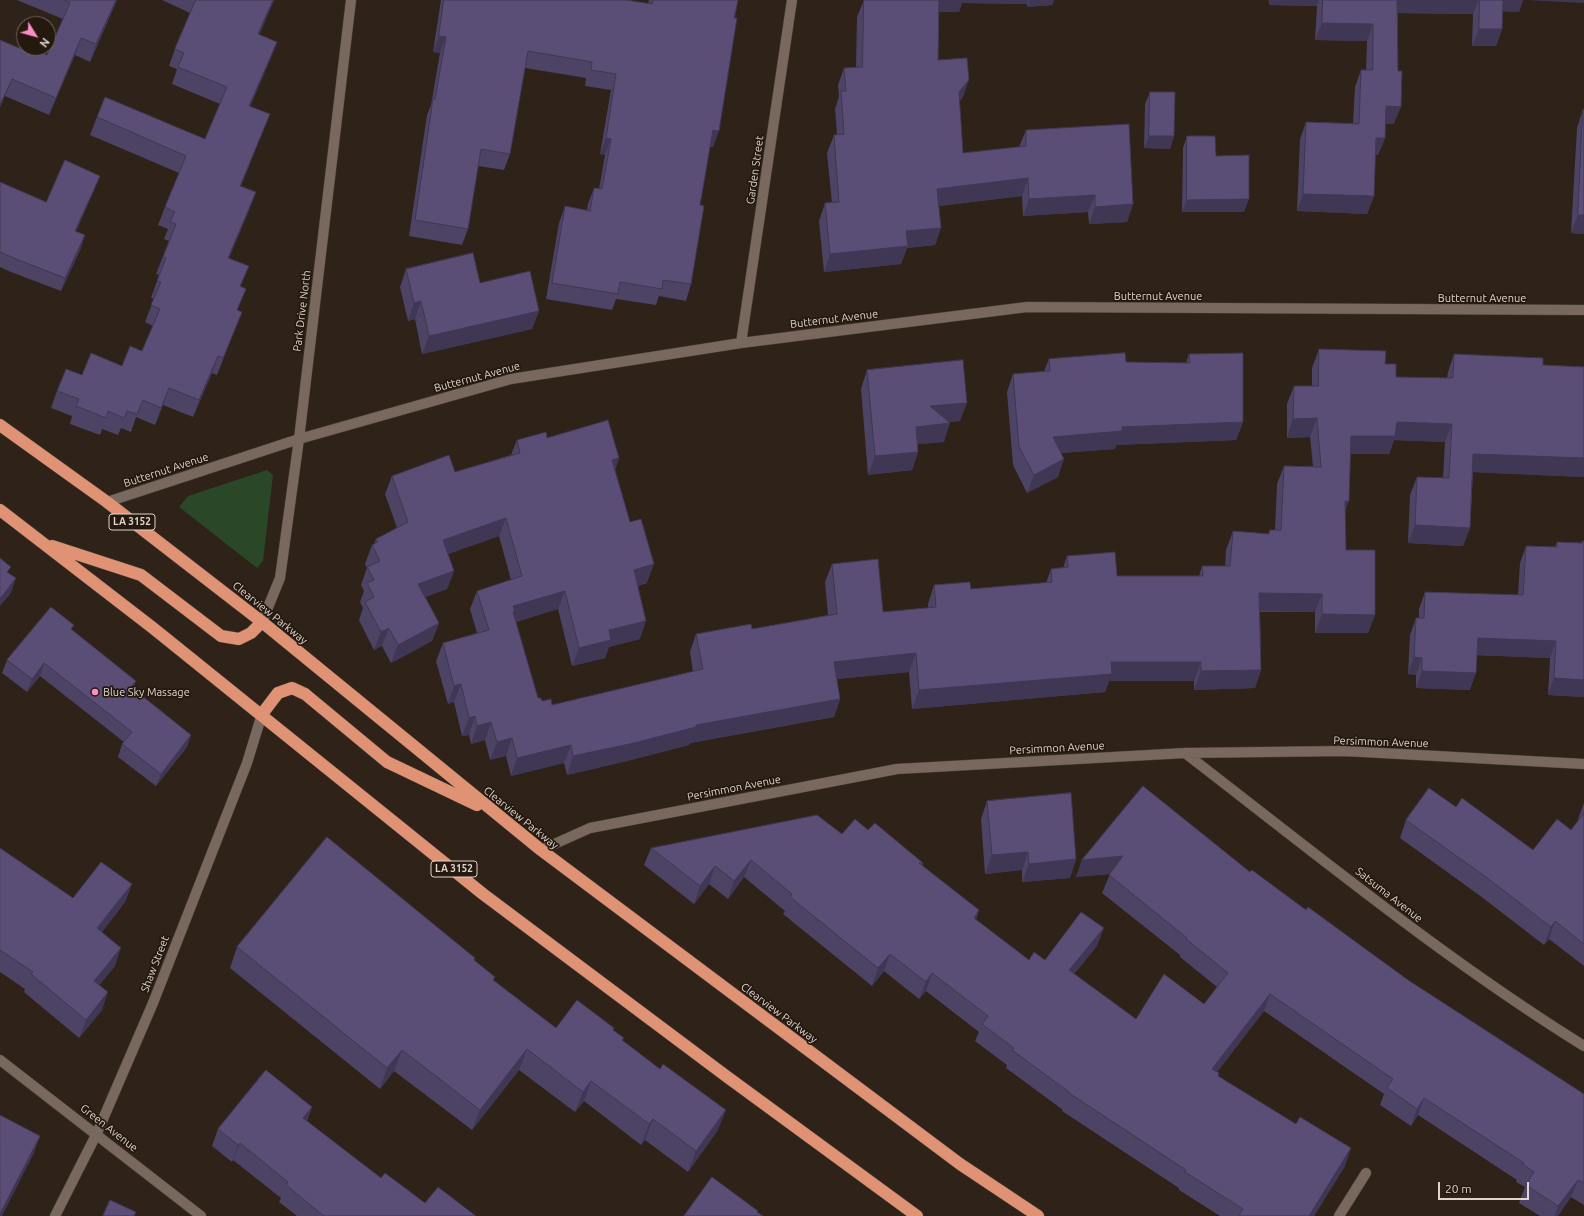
<!DOCTYPE html>
<style>
body{margin:0}
#map{position:relative;width:1584px;height:1216px;overflow:hidden;background:#2f2218;font-family:Ubuntu,sans-serif}
canvas{display:block}
.north{position:absolute;left:16px;top:16px;width:40px;height:40px;box-sizing:border-box;background:#25190f;border:1px solid #6f645c;border-radius:50%;rotate:127deg;font-size:11px;font-weight:700;line-height:16px;text-align:center;color:#ded5cf}
.north::after{content:'';display:block;margin:auto;width:14px;height:18px;background:#fb8fc5;clip-path:polygon(50% 0,100% 100%,50% 72%,0 100%)}
.scale{position:absolute;left:1438px;top:1182px;width:91px;height:18px;box-sizing:border-box;border:2px solid #ded5cf;border-top:0;padding-left:5px;font-size:12px;line-height:14px;white-space:nowrap;color:#ded5cf;-webkit-text-stroke:3px #25190f;paint-order:stroke}
</style>
<div id="map">
<canvas width="1584" height="1216"></canvas>
<div class="north">N</div>
<div class="scale">20 m</div>
</div>
<script>
const c = document.querySelector('canvas').getContext('2d');
c.lineJoin = 'round';
function fillPath(path, color) {
  c.fillStyle = color;
  c.fill(path, 'evenodd');
}
function stroke(path, color, width, dash) {
  c.strokeStyle = color;
  c.lineWidth = width;
  c.lineCap = dash ? 'butt' : 'round';
  c.setLineDash(dash || []);
  c.stroke(path);
}
function drawText(font, color, halo, rows, align = 'center') {
  c.font = font + ' Ubuntu,sans-serif';
  c.lineWidth = 3.5;
  c.setLineDash([]);
  c.textBaseline = 'middle';
  c.strokeStyle = halo;
  c.fillStyle = color;
  for (const [text, x, y, turn = 0] of rows) {
    c.save();
    c.translate(x, y);
    c.rotate((+turn || 0) * Math.PI / 180);
    c.textAlign = isNaN(turn) ? turn : align;
    if (halo) c.strokeText(text, 0, 0);
    c.fillText(text, 0, 0);
    c.restore();
  }
}
fillPath(new Path2D(`
 M 267,470 L 273,475 L 263,561 L 257,568 L 179,507 L 188,496 Z`), '#2a4827');
const lane = new Path2D(`
 M 1339,1216 L 1366,1173`);
const street = new Path2D(`
 M 741,343 L 792,0
 M 107,502 L 299,439 L 511,379 L 741,343 L 1027,307 L 1584,310
 M 262,622 L 280,578 L 299,439 L 351,0
 M 1185,753 C 1316,854 1444,959 1584,1046
 M 541,850 L 590,828 L 897,769 L 1185,753 L 1344,751 L 1584,764
 M 0,1060 L 201,1216
 M 55,1216 L 97,1133 L 153,1003 L 247,763 L 262,714`);
const highway = new Path2D(`
 M 0,425 L 107,502 L 262,622 L 541,850 L 960,1164 L 1038,1216
 M 0,510 L 153,628 L 483,894 L 726,1076 L 917,1216
 M 52,546 L 141,575 L 221,636 L 239,639 L 251,633 L 262,622
 M 262,714 L 278,693 L 292,688 L 305,694 L 387,762 L 477,805`);
stroke(lane, '#4b4039', 11);
stroke(street, '#4b4039', 11);
stroke(highway, '#4b4039', 13);
stroke(lane, '#78685d', 10);
stroke(street, '#78685d', 10);
stroke(highway, '#e09275', 12);
fillPath(new Path2D(`
 M 17,0 L 117,0 L 90,62 L 75,55 L 49,115 L 5,96 L 0,40 L 31,53 L 47,55 L 63,19 Z
 M 162,0 L 274,0 L 259,35 L 277,42 L 270,60 L 250,106 L 263,131 L 241,186 L 256,192 L 249,210 L 229,258 L 241,287 L 237,310 L 242,312 L 217,375 L 212,373 L 193,417 L 163,405 L 155,425 L 136,417 L 131,432 L 121,428 L 118,435 L 102,429 L 100,435 L 70,424 L 72,416 L 51,408 L 57,391 L 82,375 L 122,366 L 142,351 L 153,326 L 145,322 L 154,299 L 151,298 L 159,275 L 156,274 L 169,241 L 164,239 L 168,229 L 158,225 L 165,207 L 179,173 L 90,135 L 97,117 L 205,139 L 220,104 L 172,84 L 177,69 L 169,66 L 175,49 L 190,13 Z
 M 441,0 L 626,0 L 648,4 L 649,0 L 738,0 L 713,147 L 710,147 L 700,205 L 691,284 L 686,301 L 659,296 L 656,305 L 616,299 L 612,310 L 546,299 L 559,223 L 565,206 L 587,210 L 588,204 L 594,188 L 599,189 L 605,155 L 600,154 L 611,90 L 585,86 L 586,78 L 525,68 L 510,154 L 504,170 L 478,166 L 468,229 L 462,245 L 409,236 L 427,115 L 431,105 L 440,53 L 433,52 Z
 M 864,0 L 1054,0 L 1052,5 L 1027,7 L 1027,4 L 962,3 L 959,12 L 939,12 L 938,60 L 963,97 L 959,102 L 963,153 L 1019,147 L 1026,130 L 1133,204 L 1127,222 L 1089,224 L 1088,212 L 1023,216 L 1022,196 L 939,206 L 941,228 L 935,245 L 907,248 L 901,264 L 824,272 L 819,221 L 825,203 L 832,203 L 827,153 L 834,135 L 837,135 L 835,109 L 839,96 L 838,85 L 844,68 L 856,67 L 857,17 Z
 M 1269,0 L 1523,0 L 1519,12 L 1503,11 L 1502,29 L 1496,46 L 1472,46 L 1473,14 L 1398,13 L 1394,124 L 1385,124 L 1385,138 L 1378,155 L 1375,155 L 1374,196 L 1367,214 L 1297,211 L 1300,139 L 1306,122 L 1353,123 L 1355,87 L 1361,70 L 1366,70 L 1367,41 L 1315,40 L 1317,6 L 1269,5 Z
 M 1150,92 L 1174,136 L 1170,149 L 1144,148 L 1145,104 Z
 M 1583,109 L 1584,110 L 1584,234 L 1571,233 L 1577,128 Z
 M 1187,136 L 1216,156 L 1244,212 L 1182,212 L 1183,148 Z
 M 0,182 L 46,202 L 95,188 L 76,231 L 81,248 L 61,291 L 11,272 L 0,267 Z
 M 406,269 L 480,283 L 539,311 L 532,329 L 422,354 L 415,319 L 408,321 L 400,287 Z
 M 1319,349 L 1385,364 L 1396,377 L 1447,378 L 1448,372 L 1454,354 L 1543,365 L 1584,367 L 1584,477 L 1473,472 L 1470,528 L 1463,546 L 1408,543 L 1410,495 L 1417,477 L 1443,478 L 1445,442 L 1394,440 L 1389,454 L 1350,454 L 1345,510 L 1346,550 L 1375,615 L 1368,633 L 1315,633 L 1315,612 L 1260,612 L 1261,670 L 1255,688 L 1194,690 L 1194,681 L 1109,681 L 1105,692 L 912,709 L 909,672 L 837,679 L 840,699 L 834,717 L 690,743 L 689,745 L 627,761 L 567,775 L 564,763 L 511,776 L 506,756 L 490,760 L 485,740 L 471,744 L 469,735 L 462,736 L 454,702 L 448,704 L 436,661 L 443,643 L 477,633 L 470,609 L 477,591 L 511,580 L 499,536 L 448,554 L 454,571 L 447,589 L 425,597 L 439,623 L 432,641 L 391,663 L 382,646 L 374,650 L 359,620 L 363,608 L 360,602 L 364,591 L 361,585 L 367,568 L 365,564 L 372,545 L 374,544 L 376,539 L 397,528 L 385,494 L 392,476 L 455,472 L 511,455 L 517,440 L 547,438 L 619,458 L 615,470 L 647,583 L 638,586 L 640,639 L 609,647 L 605,658 L 572,666 L 558,609 L 516,622 L 538,698 L 542,701 L 552,705 L 693,672 L 690,652 L 696,634 L 752,629 L 828,615 L 825,582 L 832,564 L 883,612 L 928,608 L 928,604 L 934,585 L 971,589 L 1046,583 L 1051,569 L 1063,568 L 1067,556 L 1117,576 L 1199,576 L 1202,566 L 1225,566 L 1226,550 L 1233,531 L 1268,534 L 1270,530 L 1275,530 L 1277,484 L 1284,466 L 1313,466 L 1310,437 L 1287,438 L 1287,404 L 1294,386 L 1312,386 L 1312,368 Z
 M 1189,354 L 1243,422 L 1236,440 L 1116,445 L 1115,449 L 1061,453 L 1058,477 L 1027,493 L 1013,465 L 1007,392 L 1013,374 L 1044,371 L 1049,359 L 1126,362 L 1186,363 Z
 M 867,370 L 960,421 L 949,422 L 944,442 L 918,444 L 918,452 L 912,470 L 868,475 L 861,389 Z
 M 1582,541 L 1584,541 L 1584,697 L 1548,695 L 1550,658 L 1477,655 L 1470,690 L 1416,688 L 1416,675 L 1408,674 L 1410,635 L 1416,618 L 1419,618 L 1419,609 L 1425,592 L 1518,595 L 1520,563 L 1526,546 L 1555,547 L 1557,542 L 1581,543 Z
 M 72,630 L 133,689 L 191,735 L 187,747 L 156,786 L 118,757 L 122,744 L 124,742 L 40,676 L 27,692 L 2,673 L 7,660 Z
 M 987,801 L 1076,859 L 1070,878 L 1022,882 L 1022,870 L 985,874 L 981,819 Z
 M 1584,803 L 1584,966 L 1549,939 L 1544,945 L 1479,895 L 1400,838 L 1406,820 L 1456,807 L 1533,850 L 1571,830 L 1579,819 L 1578,819 Z
 M 868,830 L 923,863 L 922,866 L 979,910 L 976,920 L 1029,960 L 1045,960 L 1097,946 L 1074,974 L 1136,1019 L 1204,1004 L 1217,987 L 1180,957 L 1180,955 L 1102,893 L 1110,874 L 1076,877 L 1082,860 L 1250,872 L 1408,980 L 1584,1094 L 1584,1205 L 1571,1197 L 1558,1216 L 1540,1216 L 1519,1203 L 1525,1187 L 1516,1182 L 1517,1180 L 1418,1115 L 1411,1126 L 1380,1105 L 1384,1094 L 1264,1011 L 1217,1072 L 1219,1073 L 1218,1076 L 1345,1166 L 1314,1216 L 1220,1216 L 1179,1190 L 1179,1188 L 1062,1111 L 1063,1110 L 1006,1068 L 1007,1065 L 975,1041 L 979,1032 L 926,991 L 919,999 L 884,971 L 872,986 L 783,914 L 785,911 L 744,877 L 728,899 L 709,884 L 694,904 L 644,865 L 651,848 L 842,834 Z
 M 0,848 L 73,898 L 132,884 L 125,902 L 102,932 L 115,966 L 99,985 L 102,1010 L 79,1038 L 24,992 L 25,989 L 0,972 Z
 M 237,947 L 474,961 L 494,981 L 556,1028 L 614,1028 L 613,1030 L 622,1041 L 718,1130 L 688,1172 L 645,1140 L 641,1145 L 584,1101 L 575,1112 L 519,1070 L 472,1130 L 394,1071 L 380,1089 L 230,968 Z
 M 312,1107 L 307,1121 L 381,1178 L 425,1203 L 476,1216 L 297,1216 L 279,1202 L 281,1198 L 233,1160 L 232,1162 L 212,1146 L 218,1129 Z`), '#4d4365');
fillPath(new Path2D(`
 M 116,0 L 117,0 L 90,62 L 96,44 Z
 M 273,0 L 274,0 L 252,52 L 258,34 Z
 M 937,0 L 1028,0 L 1027,4 L 962,3 L 959,12 L 933,12 Z
 M 1030,0 L 1054,0 L 1052,5 L 1027,7 Z
 M 1270,0 L 1319,0 L 1317,6 L 1269,5 Z
 M 1396,0 L 1479,0 L 1473,14 L 1391,13 Z
 M 1501,0 L 1523,0 L 1519,12 L 1497,11 Z
 M 1526,0 L 1584,0 L 1584,3 Z
 M 1322,23 L 1373,24 L 1367,41 L 1315,40 Z
 M 1479,29 L 1502,29 L 1496,46 L 1472,46 Z
 M 439,36 L 446,37 L 440,53 L 433,52 Z
 M 81,38 L 75,55 L 49,115 L 56,98 Z
 M 277,42 L 270,60 L 243,123 L 249,106 Z
 M 12,79 L 5,96 L 0,108 L 0,105 Z
 M 969,80 L 963,97 L 952,110 L 959,92 Z
 M 1386,106 L 1401,107 L 1394,124 L 1380,124 Z
 M 270,114 L 263,131 L 234,203 L 240,186 Z
 M 713,130 L 719,131 L 713,147 L 707,146 Z
 M 1149,136 L 1174,136 L 1170,149 L 1144,148 Z
 M 606,138 L 611,139 L 605,155 L 600,154 Z
 M 1376,138 L 1385,138 L 1378,155 L 1370,155 Z
 M 100,176 L 95,188 L 71,243 L 75,231 Z
 M 1028,178 L 1022,196 L 931,207 L 937,189 Z
 M 256,192 L 249,210 L 222,275 L 228,258 Z
 M 1303,194 L 1374,196 L 1367,214 L 1297,211 Z
 M 1095,195 L 1088,212 L 1023,216 L 1029,199 Z
 M 1249,199 L 1244,212 L 1182,212 L 1187,200 Z
 M 1133,204 L 1127,222 L 1089,224 L 1095,207 Z
 M 1578,215 L 1584,215 L 1584,234 L 1571,233 Z
 M 941,228 L 935,245 L 907,248 L 901,264 L 824,272 L 830,254 L 906,231 Z
 M 85,235 L 81,248 L 61,291 L 65,278 Z
 M 249,266 L 242,283 L 234,303 L 240,286 Z
 M 421,301 L 415,319 L 408,321 L 414,303 Z
 M 539,311 L 532,329 L 422,354 L 429,336 Z
 M 242,312 L 235,329 L 217,375 L 223,358 Z
 M 218,356 L 212,373 L 193,417 L 199,400 Z
 M 169,388 L 163,405 L 155,425 L 161,408 Z
 M 967,403 L 960,421 L 923,425 L 930,406 Z
 M 1317,418 L 1310,437 L 1287,438 L 1293,419 Z
 M 1243,422 L 1236,440 L 1116,445 L 1115,449 L 1046,454 L 1053,437 L 1122,427 Z
 M 1397,422 L 1452,424 L 1445,442 L 1394,440 L 1389,454 L 1345,454 L 1351,436 Z
 M 950,423 L 944,442 L 909,445 L 916,427 Z
 M 918,452 L 912,470 L 868,475 L 875,456 Z
 M 1473,454 L 1584,458 L 1584,477 L 1467,472 Z
 M 619,458 L 612,476 L 612,460 Z
 M 1064,459 L 1058,477 L 1027,493 L 1034,475 Z
 M 1345,501 L 1349,501 L 1342,520 Z
 M 506,518 L 499,536 L 436,558 L 443,540 Z
 M 1415,525 L 1470,528 L 1463,546 L 1408,543 Z
 M 654,564 L 647,583 L 627,589 L 634,570 Z
 M 454,571 L 447,589 L 412,602 L 418,584 Z
 M 16,578 L 11,593 L 0,606 L 0,599 Z
 M 565,591 L 558,609 L 511,623 L 513,606 Z
 M 1259,593 L 1322,594 L 1315,612 L 1253,611 Z
 M 1322,614 L 1375,615 L 1368,633 L 1315,633 Z
 M 646,621 L 640,639 L 609,647 L 605,658 L 572,666 L 579,648 L 609,630 Z
 M 439,623 L 432,641 L 391,663 L 398,645 Z
 M 389,628 L 382,646 L 374,650 L 381,632 Z
 M 1478,638 L 1556,641 L 1550,658 L 1471,655 Z
 M 916,653 L 909,672 L 827,680 L 834,662 Z
 M 1414,657 L 1422,658 L 1416,675 L 1408,674 Z
 M 1111,662 L 1201,662 L 1194,681 L 1109,681 L 1105,692 L 912,709 L 919,690 Z
 M 44,663 L 40,676 L 27,692 L 32,679 Z
 M 1261,670 L 1255,688 L 1194,690 L 1201,671 Z
 M 1422,671 L 1476,673 L 1470,690 L 1416,688 Z
 M 1554,678 L 1584,680 L 1584,697 L 1548,695 Z
 M 136,681 L 132,693 L 131,687 Z
 M 461,684 L 454,702 L 448,704 L 454,686 Z
 M 840,699 L 834,717 L 690,743 L 689,745 L 627,761 L 567,775 L 573,756 L 696,725 Z
 M 475,716 L 469,735 L 462,736 L 469,718 Z
 M 491,722 L 485,740 L 471,744 L 477,726 Z
 M 191,735 L 187,747 L 156,786 L 161,774 Z
 M 512,738 L 506,756 L 490,760 L 497,742 Z
 M 571,745 L 564,763 L 511,776 L 517,758 Z
 M 1028,852 L 1022,870 L 985,874 L 992,855 Z
 M 1123,856 L 1117,873 L 1076,877 L 1082,860 Z
 M 1076,859 L 1070,878 L 1022,882 L 1029,864 Z
 M 751,860 L 744,877 L 728,899 L 734,881 Z
 M 715,866 L 709,884 L 694,904 L 700,886 Z
 M 132,884 L 125,902 L 91,946 L 97,928 Z
 M 979,910 L 973,928 L 974,918 Z
 M 1555,921 L 1549,939 L 1544,945 L 1551,927 Z
 M 1104,928 L 1097,946 L 1062,988 L 1069,970 Z
 M 121,948 L 115,966 L 88,999 L 94,981 Z
 M 890,954 L 884,971 L 872,986 L 878,968 Z
 M 932,973 L 926,991 L 919,999 L 926,982 Z
 M 108,992 L 102,1010 L 79,1038 L 86,1020 Z
 M 1270,994 L 1264,1011 L 1206,1086 L 1212,1069 Z
 M 527,1049 L 519,1070 L 472,1130 L 480,1110 Z
 M 402,1050 L 394,1071 L 380,1089 L 387,1068 Z
 M 591,1081 L 584,1101 L 575,1112 L 583,1092 Z
 M 1424,1098 L 1418,1115 L 1411,1126 L 1417,1109 Z
 M 312,1107 L 305,1124 L 303,1118 Z
 M 726,1110 L 718,1130 L 688,1172 L 696,1151 Z
 M 653,1119 L 645,1140 L 641,1145 L 649,1124 Z
 M 40,1136 L 34,1153 L 2,1216 L 0,1216 L 0,1214 Z
 M 240,1143 L 233,1160 L 232,1162 L 238,1145 Z
 M 1351,1148 L 1345,1166 L 1314,1216 L 1309,1216 Z
 M 1578,1180 L 1571,1197 L 1558,1216 L 1555,1216 L 1558,1206 Z`), '#3f3753');
const building = new Path2D(`
 M 64,0 L 116,0 L 96,44 L 81,38 L 56,98 L 12,79 L 0,105 L 0,40 L 31,53 L 32,49 L 47,55 L 70,3 Z
 M 196,0 L 273,0 L 258,34 L 277,42 L 249,106 L 270,114 L 240,186 L 256,192 L 228,258 L 249,266 L 240,286 L 246,289 L 237,310 L 242,312 L 223,358 L 218,356 L 199,400 L 169,388 L 161,408 L 143,400 L 137,414 L 127,411 L 124,418 L 108,411 L 106,418 L 76,406 L 79,399 L 57,391 L 66,369 L 82,375 L 91,353 L 122,366 L 130,346 L 142,351 L 160,309 L 151,305 L 161,282 L 157,281 L 166,258 L 163,257 L 176,224 L 170,222 L 175,212 L 165,207 L 186,156 L 97,117 L 105,97 L 205,139 L 227,87 L 178,67 L 184,53 L 175,49 Z
 M 444,0 L 626,0 L 652,4 L 653,0 L 738,0 L 734,18 L 737,18 L 719,131 L 713,130 L 700,205 L 704,206 L 691,284 L 663,280 L 662,289 L 620,282 L 618,294 L 552,283 L 565,206 L 590,211 L 594,188 L 602,189 L 611,139 L 606,138 L 616,74 L 591,70 L 592,62 L 528,51 L 510,154 L 481,149 L 468,229 L 415,220 L 433,99 L 435,99 L 446,37 L 439,36 Z
 M 864,0 L 939,0 L 938,60 L 967,58 L 969,80 L 959,92 L 963,153 L 1026,146 L 1026,130 L 1129,124 L 1133,204 L 1095,207 L 1095,195 L 1029,199 L 1028,178 L 937,189 L 941,228 L 906,231 L 908,246 L 830,254 L 825,203 L 839,202 L 834,135 L 844,134 L 841,91 L 846,91 L 844,68 L 862,67 Z
 M 1323,0 L 1397,0 L 1398,71 L 1402,71 L 1401,107 L 1386,106 L 1385,138 L 1376,138 L 1374,196 L 1303,194 L 1306,122 L 1359,124 L 1361,70 L 1373,70 L 1373,24 L 1322,23 Z
 M 1480,0 L 1503,0 L 1502,29 L 1479,29 Z
 M 1150,92 L 1175,92 L 1174,136 L 1149,136 Z
 M 1583,109 L 1584,110 L 1584,215 L 1578,215 Z
 M 1187,136 L 1215,136 L 1216,156 L 1249,155 L 1249,199 L 1187,200 Z
 M 65,160 L 100,176 L 75,231 L 85,235 L 65,278 L 16,259 L 0,252 L 0,182 L 46,202 Z
 M 473,253 L 480,283 L 530,271 L 539,311 L 429,336 L 421,301 L 414,303 L 406,269 Z
 M 1319,349 L 1386,351 L 1385,364 L 1396,364 L 1396,377 L 1453,378 L 1454,354 L 1543,358 L 1543,365 L 1584,367 L 1584,458 L 1473,454 L 1470,528 L 1415,525 L 1417,477 L 1449,478 L 1452,424 L 1397,422 L 1395,436 L 1351,436 L 1349,501 L 1345,501 L 1346,550 L 1375,550 L 1375,615 L 1322,614 L 1322,594 L 1259,593 L 1261,670 L 1201,671 L 1201,662 L 1111,662 L 1112,674 L 919,690 L 916,653 L 834,662 L 840,699 L 696,725 L 696,727 L 634,743 L 573,756 L 571,745 L 517,758 L 512,738 L 497,742 L 491,722 L 477,726 L 475,716 L 469,718 L 461,684 L 454,686 L 443,643 L 489,630 L 477,591 L 522,576 L 506,518 L 443,540 L 454,571 L 418,584 L 439,623 L 398,645 L 389,628 L 381,632 L 365,602 L 374,597 L 367,583 L 374,580 L 367,567 L 380,561 L 372,545 L 378,542 L 376,539 L 408,522 L 392,476 L 449,455 L 455,472 L 520,453 L 517,440 L 546,432 L 547,438 L 608,420 L 619,458 L 612,460 L 630,522 L 641,519 L 654,564 L 634,570 L 646,621 L 609,630 L 611,640 L 579,648 L 565,591 L 513,606 L 515,611 L 513,612 L 538,698 L 541,698 L 542,701 L 551,699 L 552,705 L 703,669 L 696,634 L 751,624 L 752,629 L 837,614 L 832,564 L 878,559 L 883,612 L 936,607 L 934,585 L 970,582 L 971,589 L 1052,582 L 1051,569 L 1068,567 L 1067,556 L 1115,552 L 1117,576 L 1203,576 L 1202,566 L 1230,566 L 1233,531 L 1269,534 L 1270,530 L 1281,530 L 1284,466 L 1321,467 L 1317,418 L 1293,419 L 1294,386 L 1318,386 Z
 M 1125,353 L 1126,362 L 1190,363 L 1189,354 L 1243,353 L 1243,422 L 1122,427 L 1122,431 L 1053,437 L 1064,459 L 1034,475 L 1019,447 L 1013,374 L 1050,371 L 1049,359 Z
 M 963,360 L 967,403 L 930,406 L 950,423 L 916,427 L 918,452 L 875,456 L 867,370 Z
 M 1582,541 L 1584,541 L 1584,680 L 1554,678 L 1556,641 L 1478,638 L 1476,673 L 1422,671 L 1422,658 L 1414,657 L 1416,618 L 1424,618 L 1425,592 L 1523,595 L 1526,546 L 1557,547 L 1557,542 L 1582,543 Z
 M 0,558 L 11,567 L 7,572 L 16,578 L 0,599 Z
 M 51,607 L 74,625 L 71,629 L 136,681 L 131,687 L 191,735 L 161,774 L 122,744 L 132,732 L 44,663 L 32,679 L 7,660 Z
 M 1143,786 L 1250,872 L 1252,870 L 1306,910 L 1308,907 L 1408,980 L 1584,1094 L 1584,1183 L 1578,1180 L 1558,1206 L 1526,1185 L 1534,1172 L 1522,1164 L 1524,1163 L 1424,1098 L 1417,1109 L 1387,1088 L 1393,1079 L 1270,994 L 1212,1069 L 1219,1073 L 1218,1076 L 1296,1124 L 1300,1117 L 1351,1148 L 1309,1216 L 1239,1216 L 1243,1209 L 1185,1172 L 1186,1170 L 1069,1093 L 1069,1092 L 1012,1050 L 1014,1048 L 982,1024 L 988,1016 L 932,973 L 926,982 L 890,954 L 878,968 L 790,897 L 792,894 L 751,860 L 734,881 L 715,866 L 700,886 L 651,848 L 817,815 L 842,834 L 855,819 L 868,830 L 875,823 L 923,863 L 919,863 L 979,910 L 974,918 L 1029,960 L 1034,952 L 1045,960 L 1081,912 L 1104,928 L 1069,970 L 1136,1019 L 1164,974 L 1204,1004 L 1228,973 L 1186,939 L 1187,938 L 1109,875 L 1123,856 L 1082,860 Z
 M 1429,788 L 1456,807 L 1462,798 L 1533,850 L 1557,819 L 1571,830 L 1584,813 L 1584,944 L 1555,921 L 1551,927 L 1486,877 L 1406,820 Z
 M 1071,793 L 1076,859 L 1029,864 L 1028,852 L 992,855 L 987,801 Z
 M 327,837 L 475,958 L 474,960 L 495,977 L 493,980 L 556,1028 L 577,1000 L 614,1028 L 613,1030 L 624,1038 L 622,1040 L 660,1069 L 663,1064 L 726,1110 L 696,1151 L 653,1119 L 649,1124 L 591,1081 L 583,1092 L 527,1049 L 480,1110 L 402,1050 L 387,1068 L 237,947 Z
 M 0,848 L 73,898 L 101,862 L 132,884 L 97,928 L 121,948 L 94,981 L 108,992 L 86,1020 L 31,974 L 33,972 L 0,950 Z
 M 266,1070 L 312,1107 L 303,1118 L 381,1178 L 385,1173 L 425,1203 L 438,1187 L 476,1216 L 324,1216 L 286,1185 L 288,1182 L 240,1143 L 238,1145 L 218,1129 Z
 M 0,1115 L 40,1136 L 0,1214 Z
 M 712,1177 L 758,1211 L 757,1212 L 763,1216 L 684,1216 Z
 M 110,1200 L 136,1212 L 134,1216 L 103,1216 Z`);
fillPath(building, '#5a4e76');
stroke(building, '#3f3753', 1);
for (const [x, y, r, color] of [
 [95,692,4,"#fb8fc5"]
]) {
  const dot = new Path2D();
  dot.arc(x, y, r, 0, 2 * Math.PI);
  c.fillStyle = color;
  c.fill(dot);
  stroke(dot, '#25190f', 1.5);
}
for (const [x, y, w] of [
 [132,522,46],
 [454,869,46]
]) {
  const box = new Path2D();
  box.roundRect(x - w / 2, y - 8, w, 16, 3);
  c.fillStyle = '#25190f';
  c.fill(box);
  stroke(box, '#ded5cf', 1);
}
drawText('bold 10px', '#ded5cf', null, [
 ["LA 3152",132,522],
 ["LA 3152",454,869]
]);
drawText('11px', '#ded5cf', '#25190f', [
 ["Garden Street",755,170,-82],
 ["Butternut Avenue",1158,296],
 ["Butternut Avenue",1482,298],
 ["Park Drive North",302,311,-83],
 ["Butternut Avenue",834,319,-7],
 ["Butternut Avenue",477,377,-15],
 ["Butternut Avenue",166,470,-18],
 ["Clearview Parkway",270,613,39],
 ["Persimmon Avenue",1381,742,2],
 ["Persimmon Avenue",1057,748,-3],
 ["Persimmon Avenue",734,788,-11],
 ["Clearview Parkway",521,818,39],
 ["Satsuma Avenue",1389,895,38],
 ["Shaw Street",155,964,-69],
 ["Clearview Parkway",779,1013,37],
 ["Green Avenue",109,1128,38]
]);
drawText('11px', '#ded5cf', '#25190f', [
 ["Blue Sky Massage",103,692]
], 'left');
</script>
